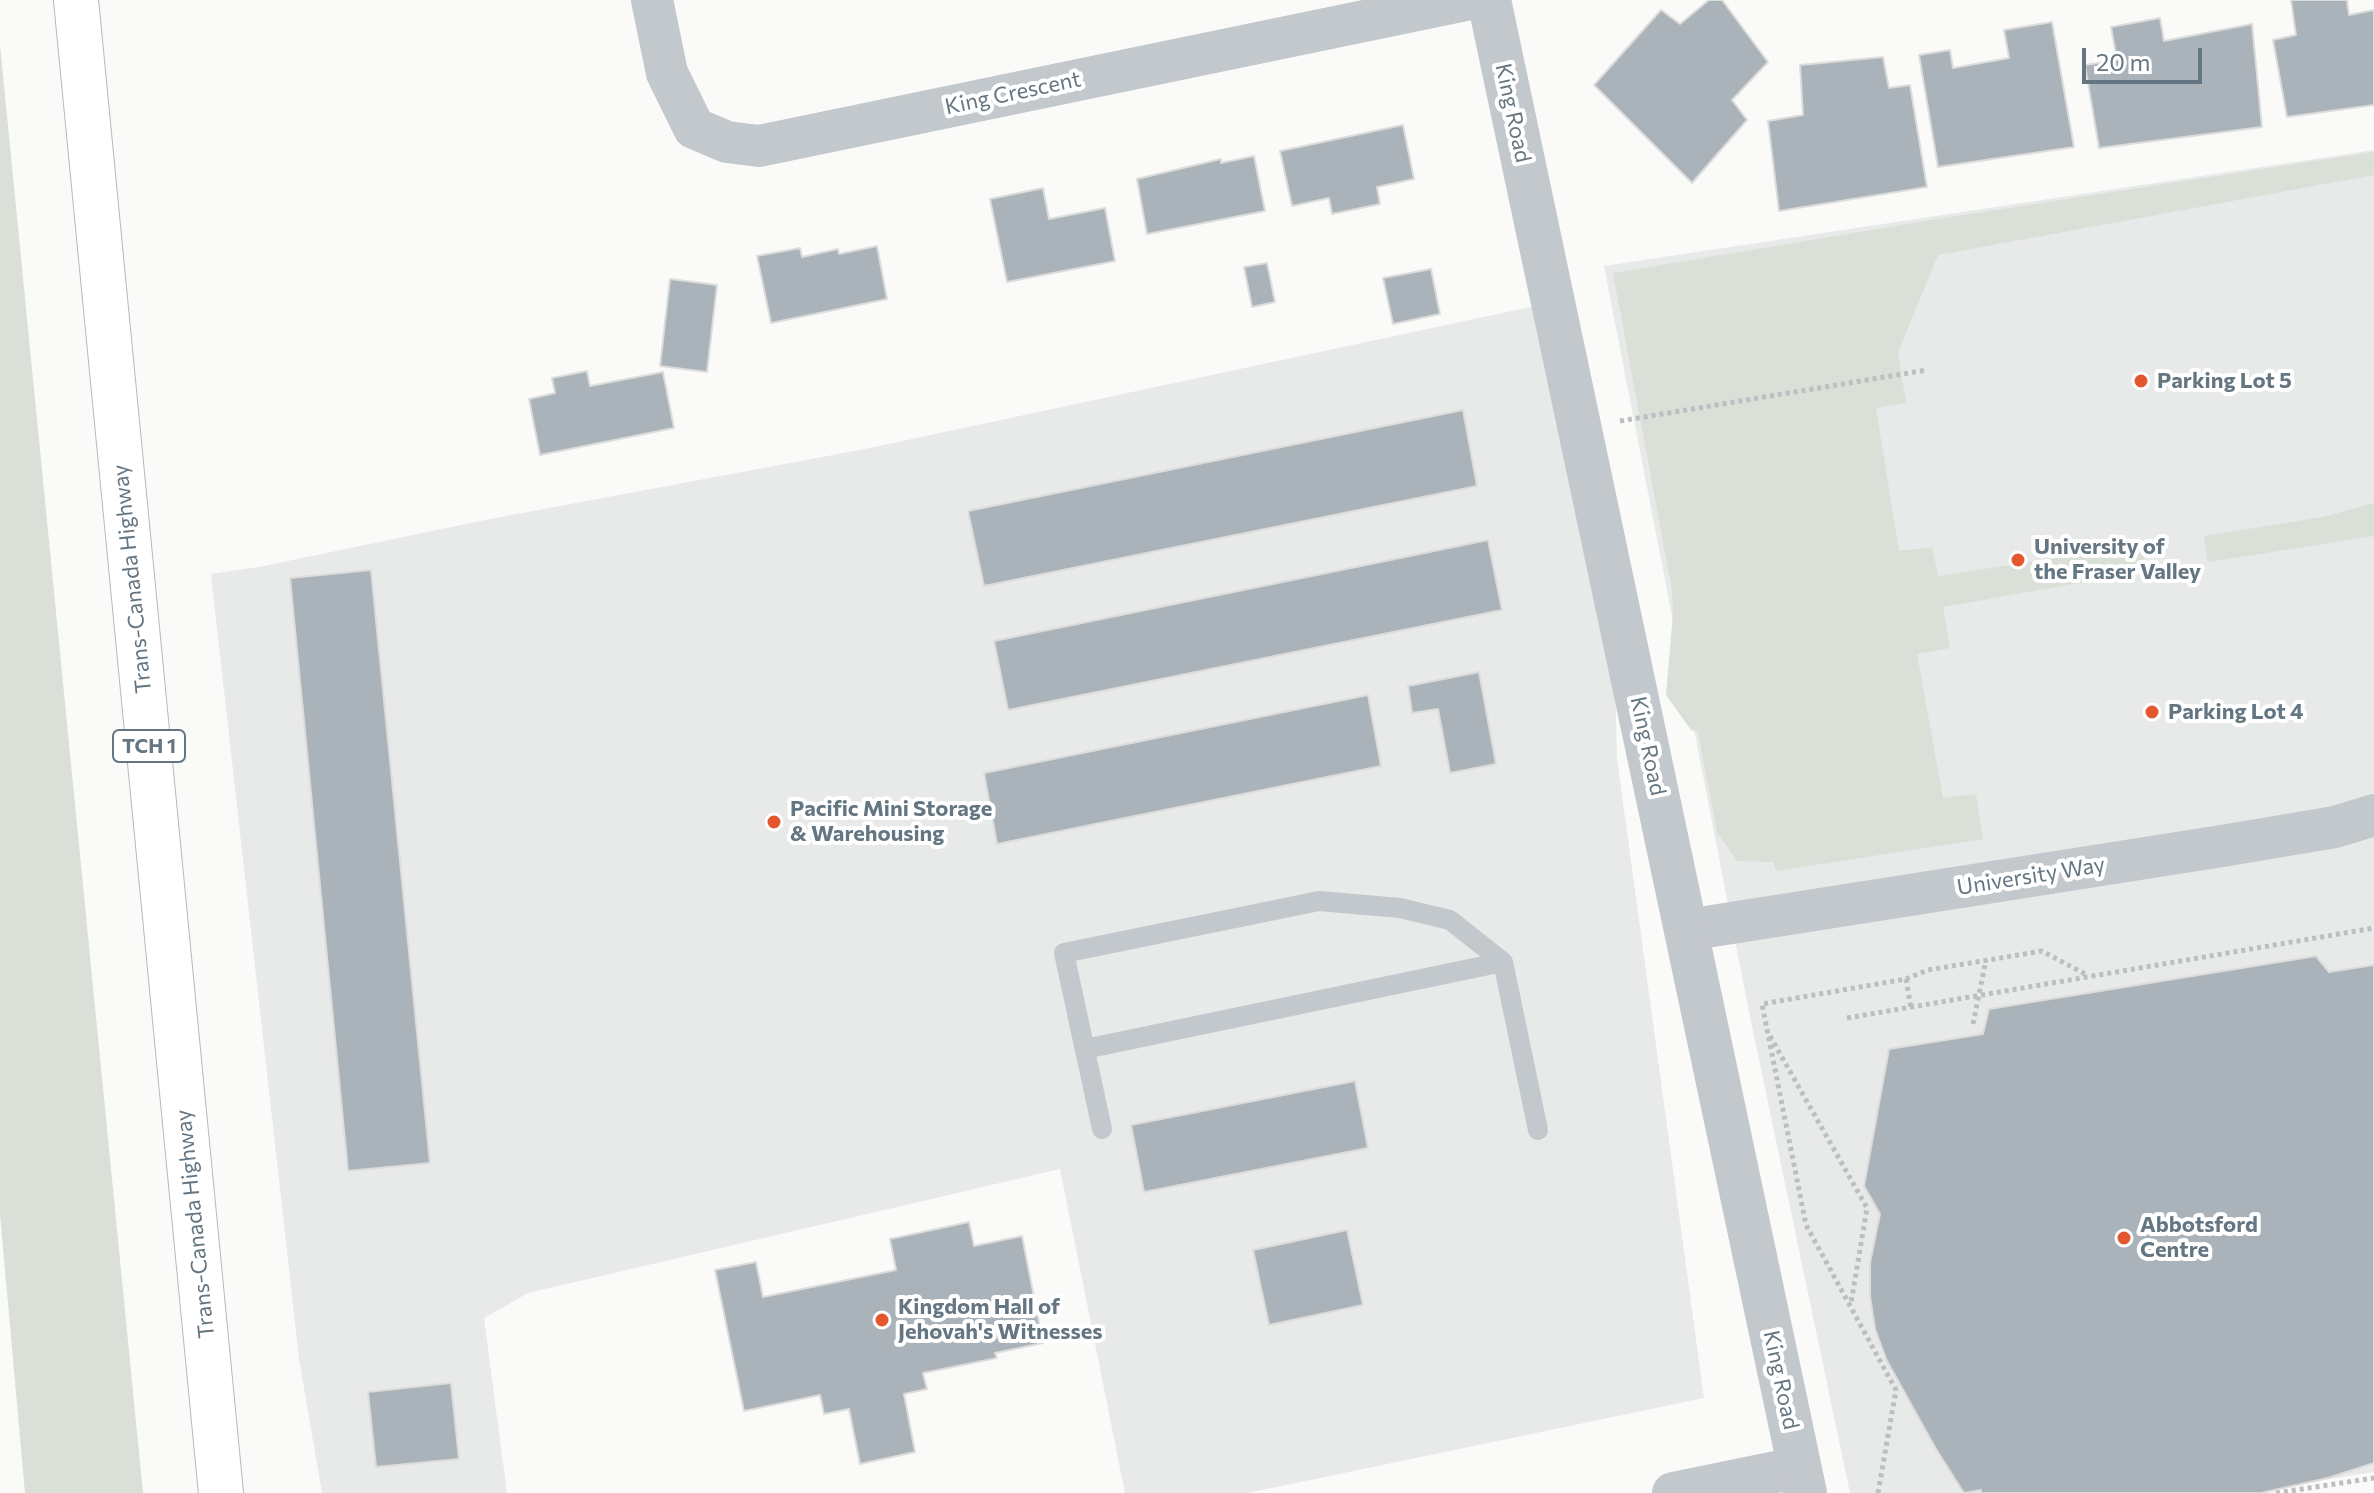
<!DOCTYPE html>
<style>
body{margin:0}
#map{position:relative;width:2374px;height:1493px;overflow:hidden;background:#fafaf8;font-family:Commissioner,sans-serif}
canvas{display:block}
.scale{position:absolute;left:2082px;top:48px;width:120px;height:36px;box-sizing:border-box;border:4px solid #657683;border-top:0;padding-left:10px;font-size:24px;line-height:28px;white-space:nowrap;color:#657683;-webkit-text-stroke:6px #fff;paint-order:stroke}
</style>
<div id="map">
<canvas width="2374" height="1493"></canvas>
<div class="scale">20 m</div>
</div>
<script>
const c = document.querySelector('canvas').getContext('2d');
c.lineJoin = 'round';
function fillPath(path, color) {
  c.fillStyle = color;
  c.fill(path, 'evenodd');
}
function stroke(path, color, width, dash) {
  c.strokeStyle = color;
  c.lineWidth = width;
  c.lineCap = dash ? 'butt' : 'round';
  c.setLineDash(dash || []);
  c.stroke(path);
}
function drawText(font, color, halo, rows, align = 'center') {
  c.font = font + ' Commissioner,sans-serif';
  c.lineWidth = 8;
  c.setLineDash([]);
  c.textBaseline = 'middle';
  c.strokeStyle = halo;
  c.fillStyle = color;
  for (const [text, x, y, turn = 0] of rows) {
    c.save();
    c.translate(x, y);
    c.rotate((+turn || 0) * Math.PI / 180);
    c.textAlign = isNaN(turn) ? turn : align;
    if (halo) c.strokeText(text, 0, 0);
    c.fillText(text, 0, 0);
    c.restore();
  }
}
fillPath(new Path2D(`
 M 2374,150 L 2374,1472 L 2241,1493 L 1850,1493 L 1749,1012 L 1604,266 Z
 M 1535,306 L 1615,683 L 1617,758 L 1704,1398 L 1248,1493 L 1125,1493 L 1060,1169 L 528,1293 L 484,1318 L 507,1493 L 322,1493 L 299,1359 L 211,574 L 259,567 L 485,520 L 865,449 Z`), '#e8e9e9');
fillPath(new Path2D(`
 M 0,45 L 143,1493 L 25,1493 L 0,1214 Z
 M 2374,152 L 2374,175 L 1938,255 L 1898,352 L 1906,403 L 1876,408 L 1899,551 L 1932,547 L 1938,576 L 2142,545 L 2146,571 L 1943,607 L 1950,648 L 1917,654 L 1943,798 L 1976,794 L 1983,839 L 1776,871 L 1774,862 L 1737,861 L 1717,832 L 1698,732 L 1691,730 L 1666,695 L 1673,614 L 1672,590 L 1613,273 L 1931,220 Z
 M 2374,503 L 2374,536 L 2208,562 L 2204,536 L 2323,517 Z`), '#dadfd7');
const building = new Path2D(`
 M 1709,0 L 1722,0 L 1768,62 L 1732,100 L 1747,120 L 1692,183 L 1594,85 L 1661,10 L 1680,24 Z
 M 2291,0 L 2347,0 L 2349,15 L 2374,10 L 2374,105 L 2287,117 L 2273,40 L 2296,35 Z
 M 2160,18 L 2164,41 L 2252,24 L 2262,127 L 2099,148 L 2085,65 L 2117,60 L 2111,27 Z
 M 2052,22 L 2074,147 L 1938,167 L 1919,55 L 1950,50 L 1953,68 L 2009,58 L 2004,30 Z
 M 1883,57 L 1889,88 L 1910,85 L 1927,187 L 1779,211 L 1768,121 L 1803,115 L 1800,65 Z
 M 1403,125 L 1414,179 L 1377,187 L 1380,204 L 1332,214 L 1329,198 L 1292,206 L 1280,151 Z
 M 1254,156 L 1265,211 L 1147,234 L 1137,179 L 1221,159 L 1221,163 Z
 M 1043,188 L 1049,219 L 1105,208 L 1115,261 L 1007,282 L 990,199 Z
 M 877,246 L 887,299 L 771,323 L 757,256 L 800,248 L 802,257 L 838,249 L 839,254 Z
 M 1267,263 L 1275,302 L 1252,307 L 1244,267 Z
 M 1431,269 L 1440,314 L 1393,324 L 1383,278 Z
 M 670,279 L 717,285 L 707,372 L 660,366 Z
 M 587,371 L 590,386 L 663,372 L 674,428 L 540,455 L 529,399 L 555,393 L 552,378 Z
 M 1463,410 L 1477,486 L 984,586 L 968,511 Z
 M 1488,540 L 1502,610 L 1008,710 L 994,641 Z
 M 371,570 L 430,1163 L 348,1171 L 290,578 Z
 M 1479,672 L 1496,764 L 1450,773 L 1438,709 L 1412,713 L 1408,686 Z
 M 1368,695 L 1381,766 L 997,844 L 984,773 Z
 M 2316,956 L 2329,972 L 2374,965 L 2374,1463 L 2328,1478 L 2261,1493 L 1981,1493 L 1981,1490 L 1964,1493 L 1936,1449 L 1887,1361 L 1875,1329 L 1870,1296 L 1870,1263 L 1880,1214 L 1864,1186 L 1889,1049 L 1983,1034 L 1989,1009 Z
 M 1355,1081 L 1368,1148 L 1144,1192 L 1131,1125 Z
 M 969,1222 L 974,1246 L 1022,1236 L 1043,1343 L 995,1353 L 997,1358 L 923,1373 L 927,1389 L 904,1394 L 915,1452 L 860,1464 L 849,1409 L 824,1414 L 820,1395 L 744,1411 L 715,1270 L 756,1262 L 763,1297 L 896,1270 L 890,1239 Z
 M 1347,1230 L 1363,1305 L 1269,1325 L 1253,1250 Z
 M 451,1383 L 459,1459 L 376,1467 L 368,1392 Z`);
fillPath(building, '#aab3b9');
stroke(building, '#dcdcda', 2);
const motorway = new Path2D(`
 M 76,0 L 221,1493`);
stroke(motorway, '#b4b9bd', 46);
stroke(new Path2D(`
 M 1620,421 L 1927,370
 M 1906,979 L 1911,1008
 M 1847,1018 L 2374,928
 M 1973,1024 L 1986,960
 M 1770,1036 L 1867,1208 L 1851,1303
 M 1878,1493 L 1896,1390 L 1806,1225 L 1762,1004 L 1906,979 L 1928,970 L 2042,951 L 2087,975
 M 2276,1493 L 2374,1478`), '#bbbfc2', 5, [4, 4]);
stroke(new Path2D(`
 M 1085,1049 L 1503,962
 M 1102,1129 L 1064,953 L 1319,901 L 1400,908 L 1450,920 L 1503,962 L 1538,1130`), '#c3c8cc', 20);
stroke(new Path2D(`
 M 652,0 L 667,73 L 694,128 L 727,142 L 759,146 L 1466,0
 M 1687,930 L 2222,846 L 2335,827 L 2374,815
 M 1673,1493 L 1800,1467`), '#c3c8cc', 42);
stroke(new Path2D(`
 M 1489,0 L 1805,1493`), '#c3c8cc', 44);
stroke(motorway, '#fff', 44);
for (const [x, y, r, color] of [
 [2141,381,8,"#e4572e"],
 [2018,560,8,"#e4572e"],
 [2152,712,8,"#e4572e"],
 [774,822,8,"#e4572e"],
 [2124,1238,8,"#e4572e"],
 [882,1320,8,"#e4572e"]
]) {
  const dot = new Path2D();
  dot.arc(x, y, r, 0, 2 * Math.PI);
  c.fillStyle = color;
  c.fill(dot);
  stroke(dot, '#fff', 3);
}
for (const [x, y, w] of [
 [149,746,72]
]) {
  const box = new Path2D();
  box.roundRect(x - w / 2, y - 16, w, 32, 6);
  c.fillStyle = '#fff';
  c.fill(box);
  stroke(box, '#657683', 2);
}
drawText('bold 20px', '#657683', null, [
 ["TCH 1",149,746]
]);
drawText('22px', '#657683', '#fff', [
 ["King Crescent",1013,93,-12],
 ["King Road",1513,113,78],
 ["Trans-Canada Highway",132,579,-96],
 ["King Road",1648,746,78],
 ["University Way",2031,876,-9],
 ["Trans-Canada Highway",195,1224,-96],
 ["King Road",1781,1380,78]
]);
drawText('bold 22px', '#657683', '#fff', [
 ["Parking Lot 5",2157,381],
 ["University of",2034,547],
 ["the Fraser Valley",2034,572],
 ["Parking Lot 4",2168,712],
 ["Pacific Mini Storage",790,809],
 ["& Warehousing",790,834],
 ["Abbotsford",2140,1225],
 ["Centre",2140,1250],
 ["Kingdom Hall of",898,1307],
 ["Jehovah's Witnesses",898,1332]
], 'left');
</script>
